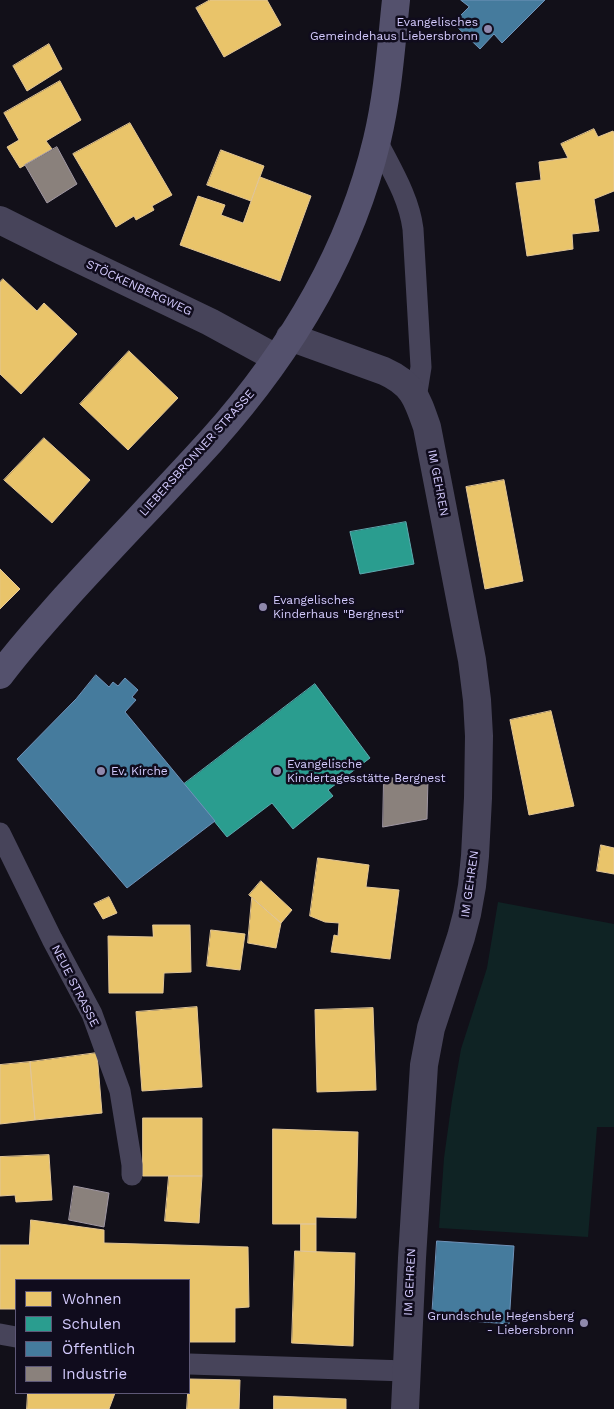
<!DOCTYPE html>
<meta charset="utf-8">
<style>
body{margin:0}
#map{position:relative;width:614px;height:1409px;overflow:hidden;background:#121019;font-family:"Work Sans",sans-serif}
canvas{display:block}
.legend{position:absolute;left:15px;top:1279px;width:175px;height:115px;box-sizing:border-box;background:#100c1d;border:1px solid #5e5877;margin:0;padding:6px 9px;list-style:none;font-size:15px;color:#d3cafd}
.legend li{display:flex;align-items:center;gap:10px;height:25px}
.legend b{width:25px;border:1px solid #5e5877}
</style>
<div id="map">
<canvas width="614" height="1409"></canvas>
<ul class="legend">
<li><b style="height:14px;background:#e9c46a"></b>Wohnen</li>
<li><b style="height:14px;background:#2a9d8f"></b>Schulen</li>
<li><b style="height:14px;background:#457b9d"></b>Öffentlich</li>
<li><b style="height:14px;background:#8a817c"></b>Industrie</li>
</ul>
</div>
<script>
const c = document.querySelector('canvas').getContext('2d');
c.lineJoin = 'round';
function fillPath(path, color) {
  c.fillStyle = color;
  c.fill(path, 'evenodd');
}
function stroke(path, color, width, dash) {
  c.strokeStyle = color;
  c.lineWidth = width;
  c.lineCap = dash ? 'butt' : 'round';
  c.setLineDash(dash || []);
  c.stroke(path);
}
function drawText(font, color, halo, rows, align = 'center') {
  c.font = font + ' "Work Sans",sans-serif';
  c.lineWidth = 5;
  c.setLineDash([]);
  c.textBaseline = 'middle';
  c.strokeStyle = halo;
  c.fillStyle = color;
  for (const [text, x, y, turn = 0] of rows) {
    c.save();
    c.translate(x, y);
    c.rotate((+turn || 0) * Math.PI / 180);
    c.textAlign = isNaN(turn) ? turn : align;
    if (halo) c.strokeText(text, 0, 0);
    c.fillText(text, 0, 0);
    c.restore();
  }
}
fillPath(new Path2D(`
 M 498,902 L 614,924 L 614,1127 L 597,1127 L 588,1237 L 439,1228 L 444,1158 L 452,1100 L 461,1049 L 487,968 Z`), '#0f2324');
const homes = new Path2D(`
 M 210,0 L 267,0 L 281,25 L 224,57 L 196,8 Z
 M 49,44 L 62,69 L 27,91 L 13,66 Z
 M 60,81 L 81,120 L 46,141 L 52,149 L 20,168 L 7,147 L 19,140 L 4,113 Z
 M 130,123 L 172,195 L 152,206 L 154,210 L 136,220 L 134,216 L 116,227 L 73,154 Z
 M 594,129 L 598,137 L 613,131 L 614,133 L 614,191 L 594,199 L 599,231 L 572,234 L 573,249 L 527,256 L 516,183 L 541,180 L 539,162 L 568,158 L 561,144 Z
 M 221,150 L 264,166 L 251,201 L 207,185 Z
 M 260,177 L 311,196 L 280,281 L 180,245 L 198,196 L 225,205 L 221,215 L 243,223 Z
 M 3,279 L 37,311 L 44,303 L 77,334 L 21,394 L 0,374 L 0,282 Z
 M 129,351 L 178,398 L 128,450 L 80,404 Z
 M 44,438 L 90,480 L 52,523 L 4,480 Z
 M 504,480 L 523,581 L 485,589 L 466,487 Z
 M 0,569 L 20,589 L 0,609 Z
 M 551,711 L 574,806 L 529,815 L 510,720 Z
 M 601,845 L 614,848 L 614,874 L 597,871 Z
 M 318,858 L 369,865 L 366,887 L 399,890 L 390,959 L 331,952 L 334,935 L 338,936 L 339,923 L 325,922 L 310,916 Z
 M 261,881 L 292,910 L 281,923 L 249,895 Z
 M 109,897 L 117,913 L 103,919 L 94,904 Z
 M 252,898 L 281,923 L 276,948 L 248,943 Z
 M 153,925 L 190,925 L 191,972 L 164,973 L 163,993 L 109,993 L 108,936 L 153,937 Z
 M 211,930 L 245,934 L 240,970 L 207,966 Z
 M 197,1007 L 202,1087 L 142,1091 L 136,1012 Z
 M 373,1008 L 376,1090 L 317,1092 L 315,1010 Z
 M 97,1053 L 102,1113 L 35,1120 L 30,1062 Z
 M 30,1062 L 35,1120 L 0,1124 L 0,1065 Z
 M 143,1118 L 202,1118 L 202,1176 L 143,1176 Z
 M 273,1129 L 358,1132 L 356,1218 L 316,1217 L 316,1224 L 273,1224 Z
 M 49,1155 L 52,1200 L 16,1202 L 15,1195 L 0,1196 L 0,1157 Z
 M 169,1176 L 202,1176 L 199,1223 L 165,1221 Z
 M 31,1220 L 104,1230 L 104,1243 L 248,1247 L 249,1307 L 235,1308 L 235,1342 L 189,1342 L 189,1280 L 16,1280 L 16,1309 L 0,1309 L 0,1245 L 29,1245 Z
 M 301,1224 L 316,1224 L 316,1252 L 301,1251 Z
 M 295,1251 L 355,1253 L 353,1346 L 292,1343 Z
 M 189,1379 L 240,1380 L 239,1409 L 187,1409 Z
 M 28,1393 L 115,1393 L 109,1409 L 27,1409 Z
 M 274,1396 L 346,1399 L 346,1409 L 274,1409 Z`);
fillPath(homes, '#e9c46a');
stroke(homes, '#e2c696', 1);
const schools = new Path2D(`
 M 406,522 L 414,564 L 360,574 L 350,532 Z
 M 315,684 L 370,758 L 328,790 L 333,796 L 293,829 L 272,803 L 227,837 L 184,784 Z`);
fillPath(schools, '#2a9d8f');
stroke(schools, '#5daab0', 1);
const public = new Path2D(`
 M 461,0 L 545,0 L 502,43 L 494,34 L 480,49 L 453,23 L 469,7 Z
 M 96,675 L 109,687 L 113,682 L 118,686 L 125,678 L 138,690 L 132,697 L 136,700 L 125,712 L 215,821 L 127,888 L 17,759 L 76,699 Z
 M 437,1241 L 514,1246 L 509,1324 L 432,1318 Z`);
fillPath(public, '#457b9d');
stroke(public, '#7093ba', 1);
const industry = new Path2D(`
 M 57,147 L 77,184 L 47,203 L 25,165 Z
 M 384,778 L 428,778 L 427,819 L 383,827 Z
 M 74,1186 L 109,1193 L 104,1227 L 69,1220 Z`);
fillPath(industry, '#8a817c');
stroke(industry, '#a097a3', 1);
stroke(new Path2D(`
 M 377,141 C 391,169 409,197 413,229 L 421,367 L 416,398
 M 0,833 L 52,939 L 92,1014 L 120,1091 L 132,1165 L 132,1175
 M 0,1334 L 16,1337
 M 189,1364 L 406,1371`), '#47445a', 21);
stroke(new Path2D(`
 M 0,220 L 62,251 L 210,322 L 276,358
 M 290,337 L 384,371 C 413,384 417,398 427,427 L 472,660 L 477,700 L 479,736 L 478,798 L 475,856 L 472,886 L 467,914 L 461,937 L 431,1028 L 424,1065 L 412,1258 L 405,1409`), '#47445a', 28);
stroke(new Path2D(`
 M 0,675 C 20,648 43,623 65,598 C 113,545 163,494 211,441 C 288,355 350,253 377,140 C 388,94 391,47 396,0`), '#54516d', 28);
for (const [x, y, r, color] of [
 [488,29,5,"#8f89ad"],
 [263,607,5,"#8f89ad"],
 [101,771,5,"#8f89ad"],
 [277,771,5,"#8f89ad"],
 [584,1323,5,"#8f89ad"]
]) {
  const dot = new Path2D();
  dot.arc(x, y, r, 0, 2 * Math.PI);
  c.fillStyle = color;
  c.fill(dot);
  stroke(dot, '#100c1d', 2);
}
drawText('12px', '#d3cafd', '#100c1d', [
 ["Evangelisches",478,22,"right"],
 ["Gemeindehaus Liebersbronn",478,36,"right"],
 ["Evangelisches",273,600],
 ["Kinderhaus \"Bergnest\"",273,614],
 ["Evangelische",287,764],
 ["Kindertagesstätte Bergnest",287,778],
 ["Ev. Kirche",111,771],
 ["Grundschule Hegensberg",574,1316,"right"],
 ["- Liebersbronn",574,1330,"right"]
], 'left');
drawText('12px', '#d3cafd', '#100c1d', [
 ["STÖCKENBERGWEG",139,288,25],
 ["LIEBERSBRONNER STRASSE",197,453,-48],
 ["IM GEHREN",438,483,79],
 ["IM GEHREN",470,884,-82],
 ["NEUE STRASSE",75,986,63],
 ["IM GEHREN",410,1282,-87]
]);
</script>
